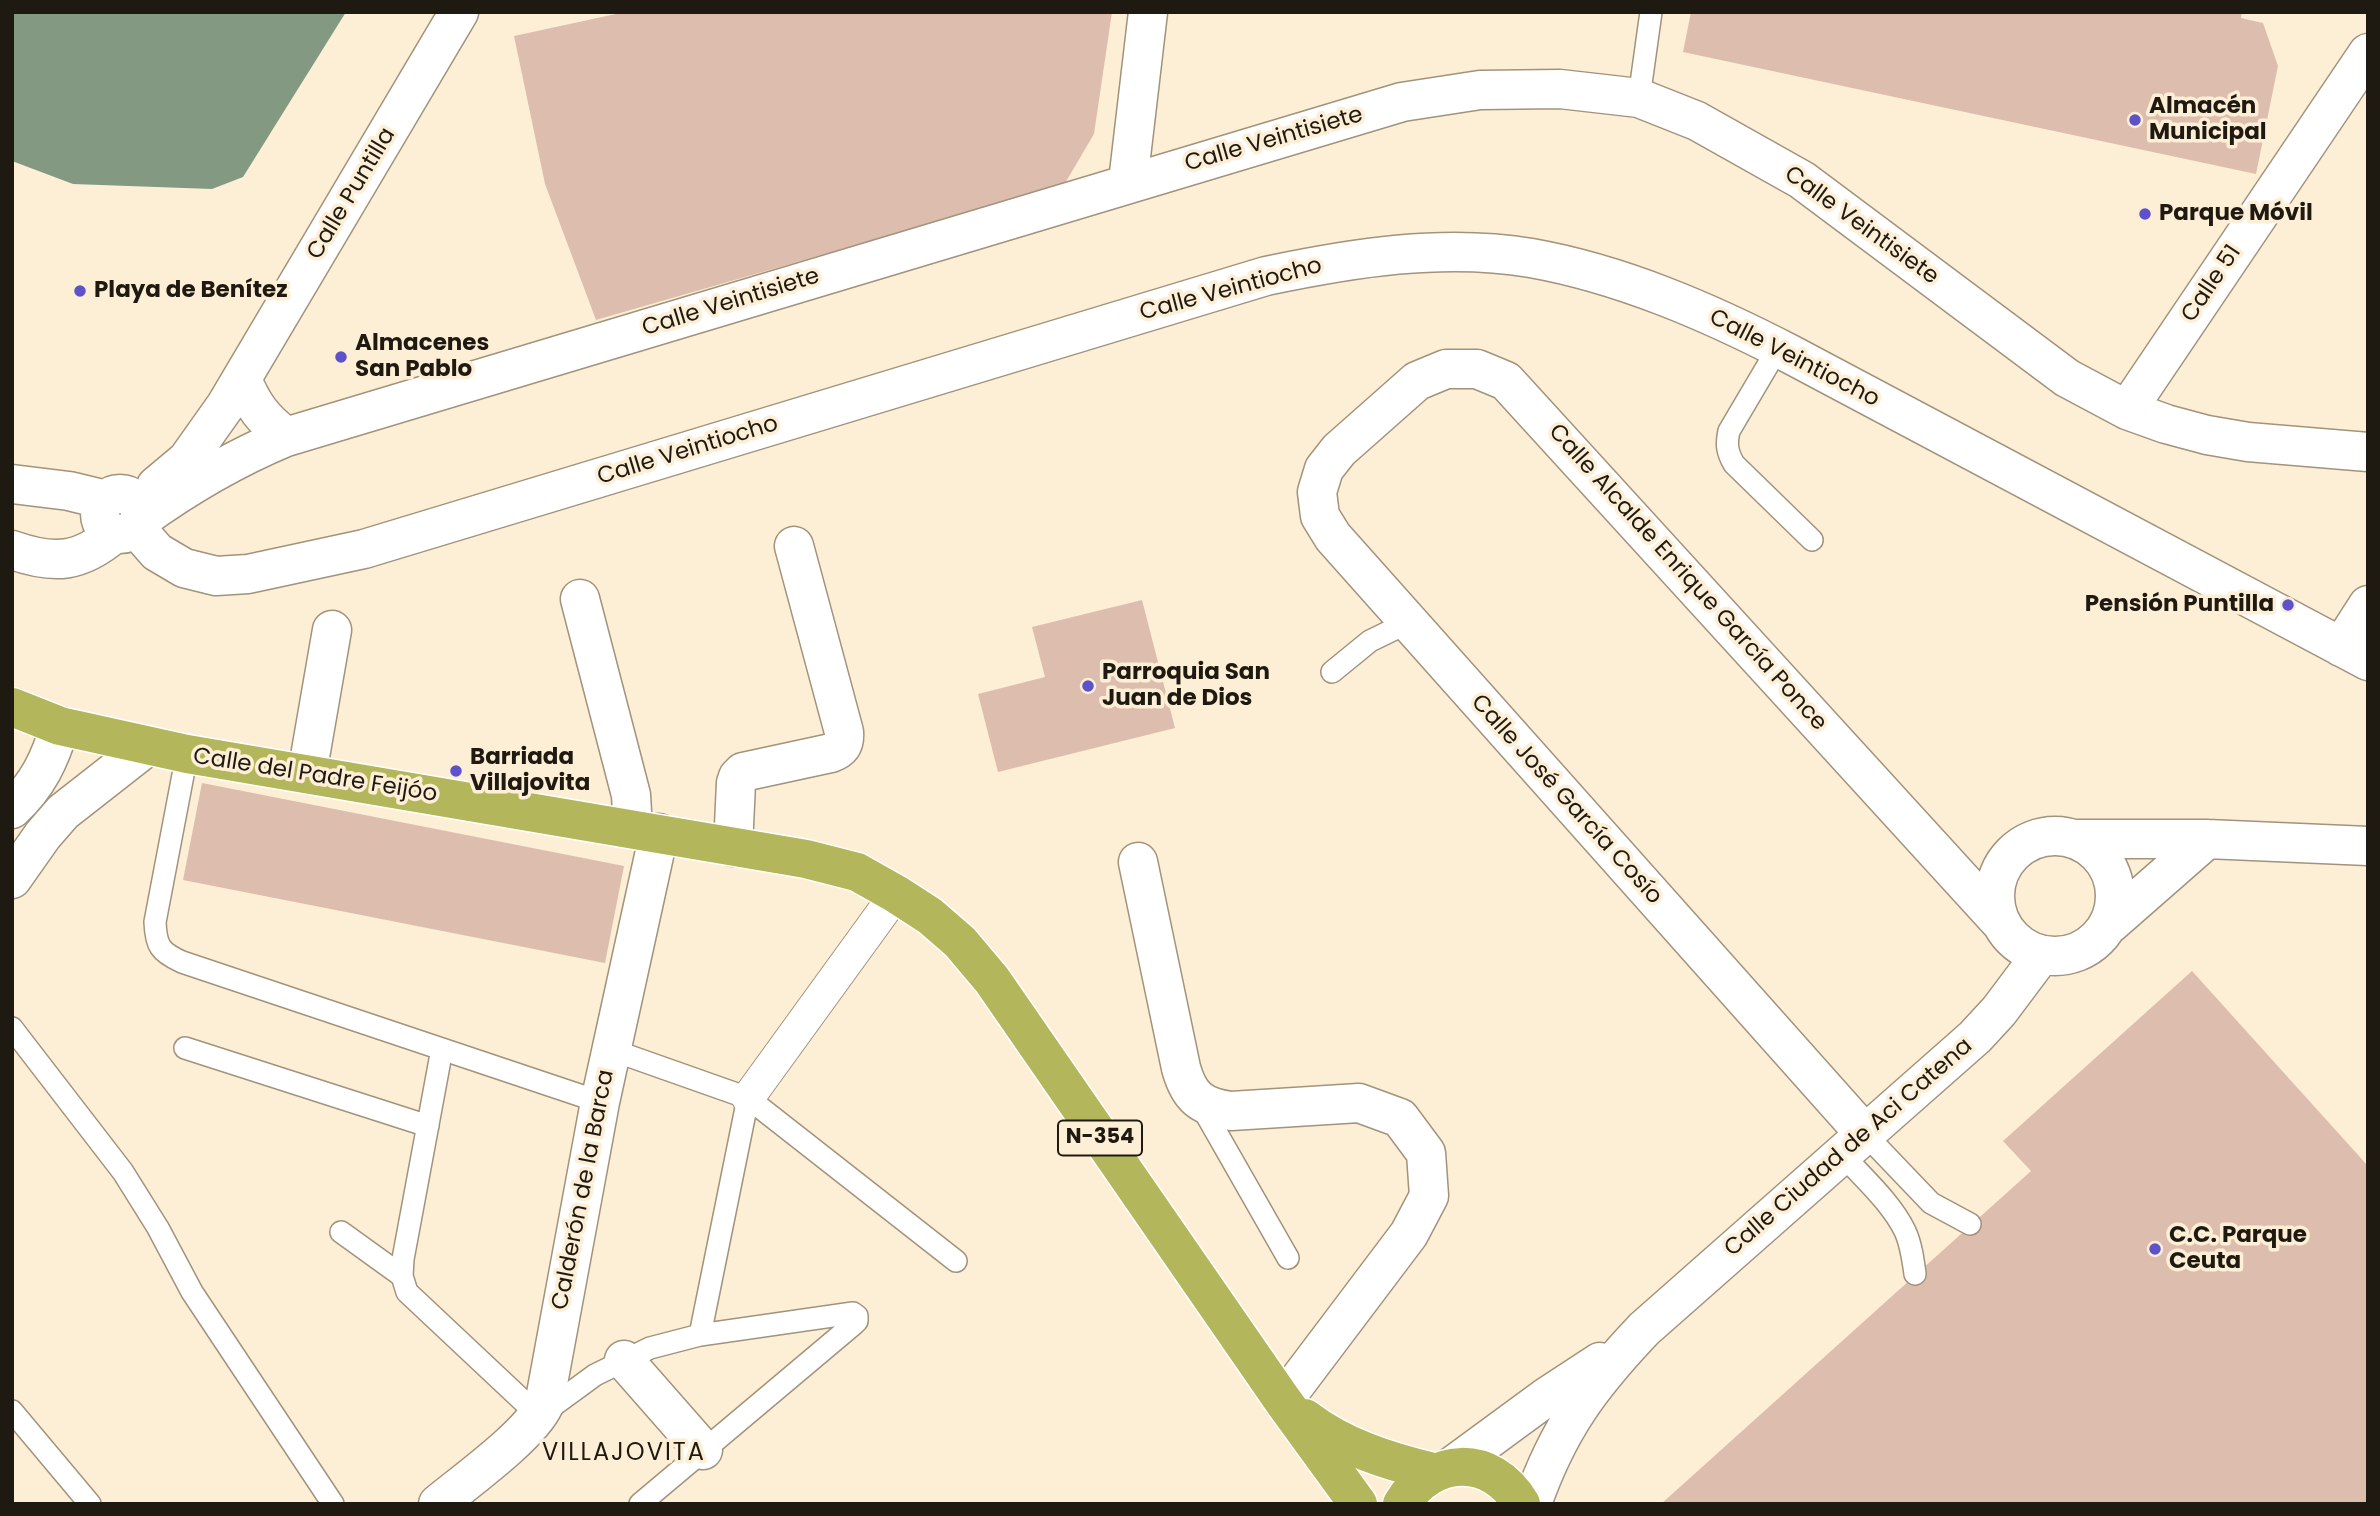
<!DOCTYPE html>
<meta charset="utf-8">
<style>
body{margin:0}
#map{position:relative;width:2380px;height:1516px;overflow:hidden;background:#fdeed6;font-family:Poppins,sans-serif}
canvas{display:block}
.frame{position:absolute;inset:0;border:14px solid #1f1a11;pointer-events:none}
</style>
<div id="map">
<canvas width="2380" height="1516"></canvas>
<div class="frame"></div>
</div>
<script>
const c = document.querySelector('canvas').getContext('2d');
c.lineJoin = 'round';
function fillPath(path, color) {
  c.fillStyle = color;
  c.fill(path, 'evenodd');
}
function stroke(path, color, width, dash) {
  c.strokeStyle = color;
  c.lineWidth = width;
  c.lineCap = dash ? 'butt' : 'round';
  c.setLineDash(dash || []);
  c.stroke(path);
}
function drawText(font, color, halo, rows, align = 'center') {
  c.font = font + ' Poppins,sans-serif';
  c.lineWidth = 7;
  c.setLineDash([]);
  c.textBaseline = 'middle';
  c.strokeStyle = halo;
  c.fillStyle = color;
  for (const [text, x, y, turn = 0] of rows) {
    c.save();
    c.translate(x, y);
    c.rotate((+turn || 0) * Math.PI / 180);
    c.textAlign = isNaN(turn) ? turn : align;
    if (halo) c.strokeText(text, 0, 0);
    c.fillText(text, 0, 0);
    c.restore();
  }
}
fillPath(new Path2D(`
 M 12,12 L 346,12 L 243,177 L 212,189 L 73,184 L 12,161 Z`), '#849982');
fillPath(new Path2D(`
 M 625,12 L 1112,12 L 1094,134 L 1064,185 L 596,320 L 545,184 L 514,36 Z
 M 1691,12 L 2242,12 L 2241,18 L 2263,23 L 2278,66 L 2256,174 L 1683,52 Z
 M 1142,600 L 1175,728 L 998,772 L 978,694 L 1045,677 L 1032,627 Z
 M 202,783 L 624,866 L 605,963 L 183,880 Z
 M 2192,971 L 2368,1166 L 2368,1504 L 1661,1504 L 2031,1171 L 2003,1141 Z`), '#ddbeae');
const service = new Path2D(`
 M 1639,98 L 1651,12
 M 1778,348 L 1729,431 C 1726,444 1727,452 1734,464 L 1812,540
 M 1332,672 L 1370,641 L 1407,623
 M 187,754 L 155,922 C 156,946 160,952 182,962 L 600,1102
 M 12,1028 L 123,1172 L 158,1228 L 192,1292 L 333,1504
 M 185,1048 L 428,1126
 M 442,1049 L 403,1259 L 402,1276 L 407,1292 L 539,1416 L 595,1375 L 650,1348 L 700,1335 L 853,1313 L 857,1316 L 857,1321 L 854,1324 L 640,1504
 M 612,1050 L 748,1098 L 956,1261
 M 1199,1102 L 1288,1258
 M 1865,1134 L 1931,1203 L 1970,1224
 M 1842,1154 C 1863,1178 1891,1202 1905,1231 C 1911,1244 1913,1259 1915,1274
 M 341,1232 L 402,1276
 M 700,1335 L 748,1098
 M 12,1411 L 90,1504`);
const pedestrian = new Path2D(`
 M 748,1098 L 896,894`);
const minor = new Path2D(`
 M 1128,182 L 1148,12
 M 242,379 C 253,406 263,419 286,437
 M 2127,410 L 2368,53
 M 12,484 L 69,491 L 106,500
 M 156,486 L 187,460 L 226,405 L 459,12
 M100 514a20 20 0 1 1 40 0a20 20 0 1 1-40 0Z
 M 140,520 C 187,486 233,459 286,437 L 1402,102 L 1480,90 L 1560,89 L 1639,98 L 1697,121 L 1802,180 L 2067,378 L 2127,410 L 2166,424 L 2207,435 L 2248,442 L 2368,452
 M 136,528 L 157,552 L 184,568 L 216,576 L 248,574 L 364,549 L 1266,276 C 1352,258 1443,243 1531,258 C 1621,274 1709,312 1790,354 L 2368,661
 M 12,550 C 55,565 80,563 115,533
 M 580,599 L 631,795 L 633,829
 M 2341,647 L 2368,605
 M 307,774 L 332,630
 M1995 896a60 60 0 1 1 120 0a60 60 0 1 1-120 0Z
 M 2078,839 L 2207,839 L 2368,846
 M 733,847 L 736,783 L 738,777 L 743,772 L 831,753 C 842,749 845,744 844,732 L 794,546
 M 1138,862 L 1181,1068 C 1189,1097 1201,1107 1231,1111 L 1359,1103 L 1400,1118 L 1426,1153 L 1429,1196 L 1409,1234 L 1283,1401
 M 12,879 L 43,835 L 63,812 L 146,747
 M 2110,924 L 2207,839
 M 1865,1134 L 1333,537 L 1320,516 L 1317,492 L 1324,469 L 1339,450 L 1417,381 L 1446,369 L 1477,369 L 1506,381 L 2001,923
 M 624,1360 L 703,1450
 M 1451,1467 L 1545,1398 L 1600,1362
 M 438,1504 C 467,1480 529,1436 544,1405 L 600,1102 L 659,833
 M 1532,1504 C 1558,1429 1590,1386 1644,1329 L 1975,1037 L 1999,1011 L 2041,955`);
const tertiary = new Path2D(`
 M 12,809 C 38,785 50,759 60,726`);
const trunk = new Path2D(`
 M 12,707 L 60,726 L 187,754 L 806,859 L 857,872 L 896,894 L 930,916 L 960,942 L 992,980 L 1283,1401 L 1358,1504
 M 1305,1418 C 1343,1447 1387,1461 1433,1472
 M 1402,1504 C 1431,1456 1492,1453 1521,1504`);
stroke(service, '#a1937c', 24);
stroke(pedestrian, '#a1937c', 34);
stroke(minor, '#a1937c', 41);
stroke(tertiary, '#a1937c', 41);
stroke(trunk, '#fff', 41);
stroke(service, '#fff', 21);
stroke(pedestrian, '#fff', 32);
stroke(minor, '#fff', 38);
stroke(tertiary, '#fff', 38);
stroke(trunk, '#b3b65a', 38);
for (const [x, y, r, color] of [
 [2135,120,7,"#5e52ca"],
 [2145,214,7,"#5e52ca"],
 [80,291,7,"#5e52ca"],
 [341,357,7,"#5e52ca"],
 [2288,605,7,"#5e52ca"],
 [1088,686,7,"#5e52ca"],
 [456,771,7,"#5e52ca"],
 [2155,1249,7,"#5e52ca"]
]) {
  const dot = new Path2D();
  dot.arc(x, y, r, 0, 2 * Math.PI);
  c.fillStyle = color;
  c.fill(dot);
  stroke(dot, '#fdeed6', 2.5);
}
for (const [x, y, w] of [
 [1100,1138,84]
]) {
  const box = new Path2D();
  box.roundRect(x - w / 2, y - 17.5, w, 35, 5);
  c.fillStyle = '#fdeed6';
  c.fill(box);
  stroke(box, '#1f1a11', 2);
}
drawText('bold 21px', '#1f1a11', null, [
 ["N-354",1100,1138]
]);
drawText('bold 23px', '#1f1a11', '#fdeed6', [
 ["Almacén",2149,107],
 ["Municipal",2149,133],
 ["Parque Móvil",2159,214],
 ["Playa de Benítez",94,291],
 ["Almacenes",355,344],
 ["San Pablo",355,370],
 ["Pensión Puntilla",2274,605,"right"],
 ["Parroquia San",1102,673],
 ["Juan de Dios",1102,699],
 ["Barriada",470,758],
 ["Villajovita",470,784],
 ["C.C. Parque",2169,1236],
 ["Ceuta",2169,1262]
], 'left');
drawText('23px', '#1f1a11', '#fdeed6', [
 ["Calle Veintisiete",1274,140,-16],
 ["Calle Puntilla",352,194,-59],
 ["Calle Veintisiete",1861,226,36],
 ["Calle 51",2212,284,-56],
 ["Calle Veintiocho",1231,290,-15],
 ["Calle Veintisiete",731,303,-17],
 ["Calle Veintiocho",1794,359,27],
 ["Calle Veintiocho",688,451,-17],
 ["Calle Alcalde Enrique García Ponce",1687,578,48],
 ["Calle del Padre Feijóo",315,776,9],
 ["Calle José García Cosío",1566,800,48],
 ["Calle Ciudad de Aci Catena",1849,1148,-41],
 ["Calderón de la Barca",584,1190,-79]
]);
c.letterSpacing = '2px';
drawText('24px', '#1f1a11', '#fdeed6', [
 ["VILLAJOVITA",624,1454]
]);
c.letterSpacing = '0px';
</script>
